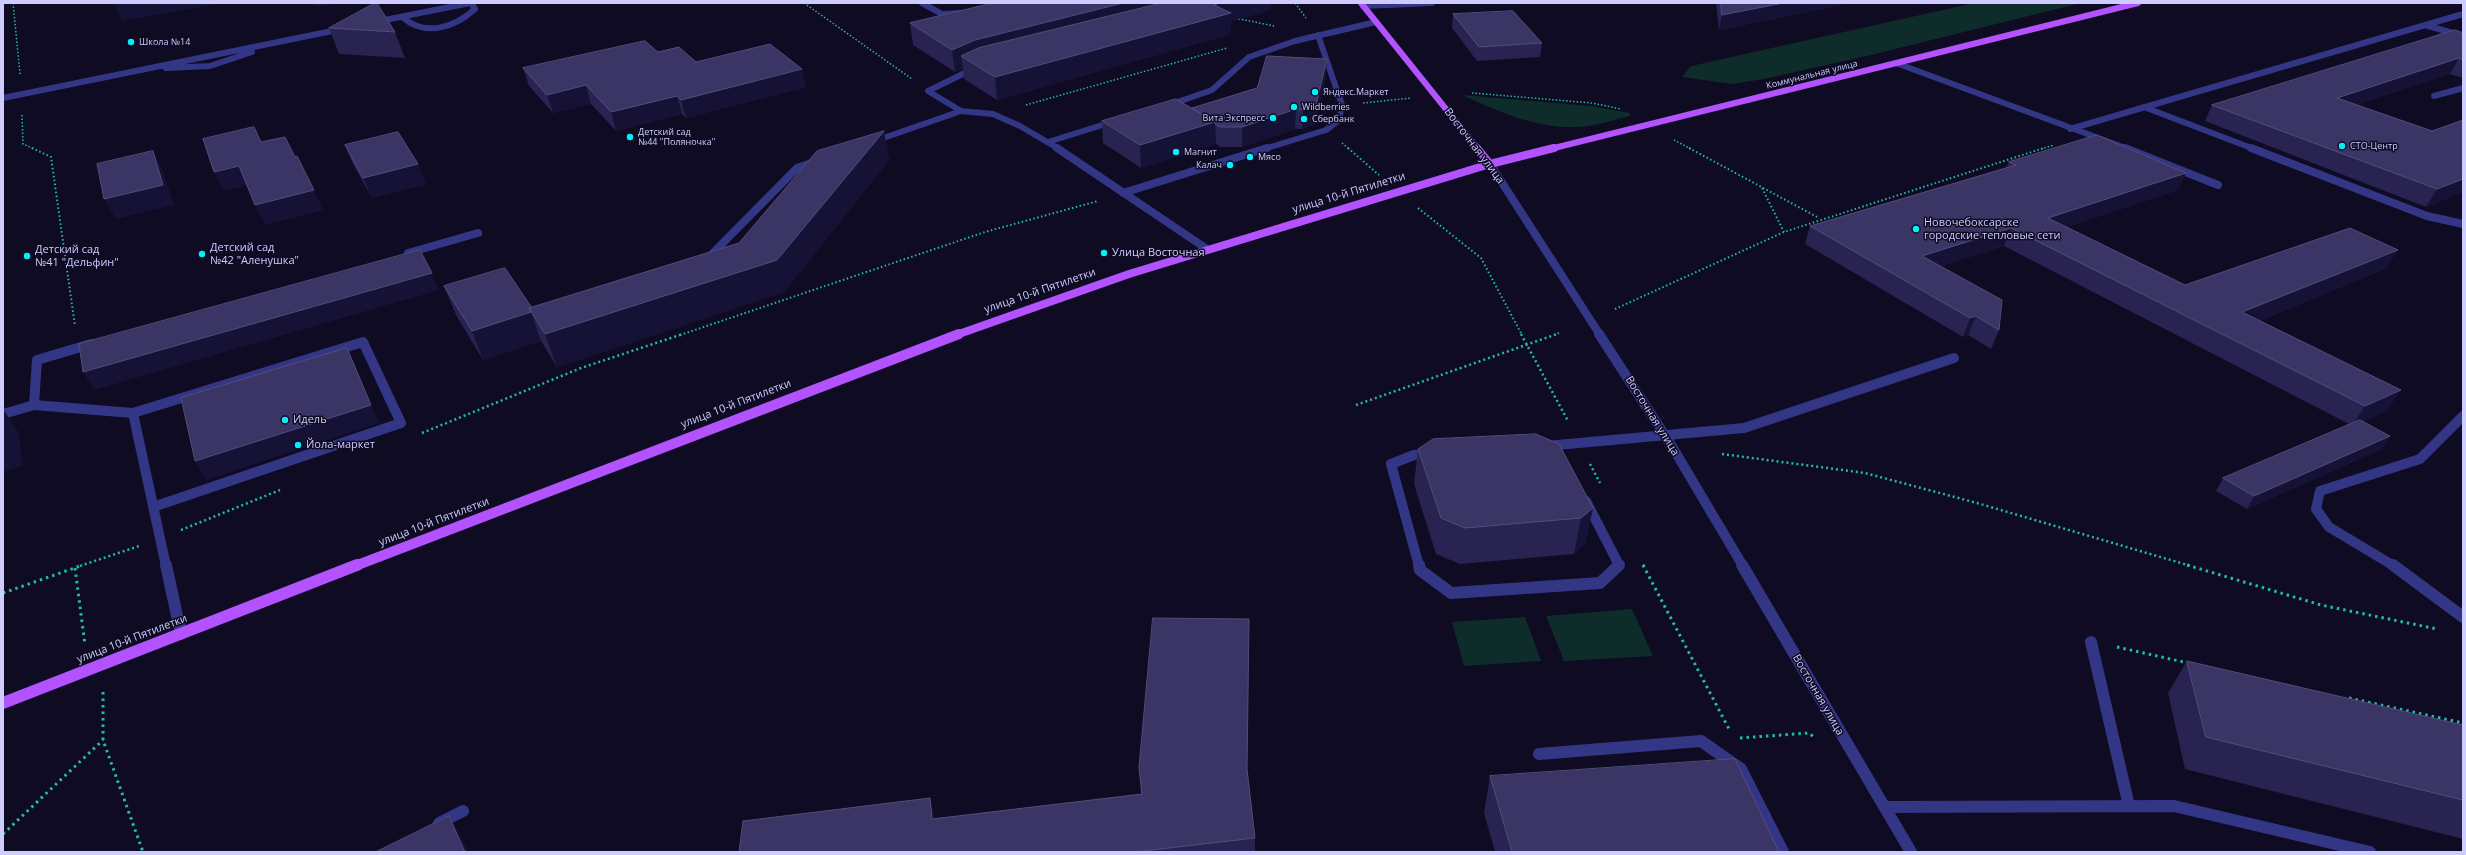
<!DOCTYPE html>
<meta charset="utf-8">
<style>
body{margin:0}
#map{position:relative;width:2466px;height:855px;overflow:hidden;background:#0e0b22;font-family:"Open Sans",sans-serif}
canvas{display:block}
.frame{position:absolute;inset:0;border:4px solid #ceccff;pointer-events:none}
</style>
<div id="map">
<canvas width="2466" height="855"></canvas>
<div class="frame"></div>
</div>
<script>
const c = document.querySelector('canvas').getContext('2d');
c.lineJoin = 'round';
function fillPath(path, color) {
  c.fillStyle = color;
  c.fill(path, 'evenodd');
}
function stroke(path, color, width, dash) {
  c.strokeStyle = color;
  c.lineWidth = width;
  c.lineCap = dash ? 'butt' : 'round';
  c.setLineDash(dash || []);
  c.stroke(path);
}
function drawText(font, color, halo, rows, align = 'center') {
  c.font = font + ' "Open Sans",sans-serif';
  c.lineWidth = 3;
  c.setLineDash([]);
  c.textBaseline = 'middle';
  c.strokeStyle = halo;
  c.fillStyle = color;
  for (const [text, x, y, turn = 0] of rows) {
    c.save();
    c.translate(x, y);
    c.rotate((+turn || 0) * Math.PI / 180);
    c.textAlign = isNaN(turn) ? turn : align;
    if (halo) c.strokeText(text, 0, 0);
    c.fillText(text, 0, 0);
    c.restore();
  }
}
fillPath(new Path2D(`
 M 1974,3 L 2081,3 L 1867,56 L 1764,79 L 1732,84 L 1682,77 L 1691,66 Z
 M 1462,95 L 1591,106 L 1630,113 L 1630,116 C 1617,119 1602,124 1588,126 C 1543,132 1502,113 1462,95 Z
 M 1632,609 L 1653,656 L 1564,661 L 1546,616 Z
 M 1525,617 L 1541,661 L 1464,666 L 1452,622 Z`), '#0e2c29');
stroke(new Path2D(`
 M 13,3 L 20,74
 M 804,3 L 912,79
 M 1295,3 L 1306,18
 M 1235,18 L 1274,26
 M 1472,93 L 1592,103 L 1621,109
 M 1363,103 L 1411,98
 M 1026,105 L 1227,48
 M 22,115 L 23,144 L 34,149
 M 1674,140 L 1691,149
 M 1342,143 L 1349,149
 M 2041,149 L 2054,145`), '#24bba6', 1.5, [1.5, 2]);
stroke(new Path2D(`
 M 32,148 L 51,157 L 75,326
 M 1348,148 L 1379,175
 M 1689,148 L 1819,218
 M 1762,188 L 1784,232
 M 1418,208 L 1481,258 L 1522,335
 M 1615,309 L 1784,232 L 2044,148
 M 680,335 L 985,232 L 1098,201
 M 1554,335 L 1559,333`), '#24bba6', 2, [1.5, 2.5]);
stroke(new Path2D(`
 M 1521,334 L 1568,421
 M 1356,405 L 1557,334
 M 422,433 L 581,368 L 683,334
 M 1722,454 L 1865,473 L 1977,503 L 2191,566
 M 1590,464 L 1600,483
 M 181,530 L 280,490
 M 1643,565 L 1644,566
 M 80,566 L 139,546`), '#24bba6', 2.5, [2, 3]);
stroke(new Path2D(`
 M 1643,565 L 1730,731
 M 2187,565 L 2321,605 L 2437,629
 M 75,568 L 85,645
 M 3,593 L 83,565
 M 2117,647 L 2188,663
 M 103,692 L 103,740 L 143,852
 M 2349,698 L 2463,723
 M 1740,738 L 1809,733 L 1815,738
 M 3,834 L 103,740`), '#24bba6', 3, [2.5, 4]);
stroke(new Path2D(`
 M 922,3 L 942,14 L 961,13
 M 1363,6 L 1432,3
 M 402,17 C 425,37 454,28 475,9 L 471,3
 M 375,22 L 470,3
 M 2425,25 L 2463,36
 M 1896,63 L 2128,149
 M 166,68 L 210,66 L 252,52
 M 975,68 L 928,91 L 961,111 L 993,114 L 1020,126 L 1059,149
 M 2434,96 L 2463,88
 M 3,98 L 342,29
 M 1169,105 L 1212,90 L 1249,57 L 1295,41 L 1376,22
 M 2144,107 L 2254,149
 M 2070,129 L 2463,14
 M 872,142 L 961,111
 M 1048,142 L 1115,121
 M 1264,149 L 1326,130 L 1339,120 L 1342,105 L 1318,35`), '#333685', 6);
stroke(new Path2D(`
 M 1057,148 L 1207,249
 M 2125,148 L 2218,185
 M 2251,148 L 2427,216 L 2463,224
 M 1490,164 L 1600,335
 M 1123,193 L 1267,148
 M 408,253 L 478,233
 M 707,259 L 797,168 L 817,161`), '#333685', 8);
stroke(new Path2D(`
 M 1599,334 L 1673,448 L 1743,566
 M 34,405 L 37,360 L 91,344
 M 133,413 L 166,566
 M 3,414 L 34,405 L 133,413 L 363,342 L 401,423 L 153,507
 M 1546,446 L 1744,428 L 1954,358
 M 1586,501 L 1619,565 L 1618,566
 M 1419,566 L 1391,464 L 1414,455 L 1431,454
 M 2394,566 L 2329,527 L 2316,509 L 2320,491 L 2420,459 L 2463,416`), '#333685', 10);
stroke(new Path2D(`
 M 166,565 L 181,634
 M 1419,565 L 1420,570 L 1451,593 L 1600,583 L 1619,565
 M 1742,565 L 1911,852
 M 2393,565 L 2463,617
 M 2091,642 L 2129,806
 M 1539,754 L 1701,741 L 1741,769 L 1783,852
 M 1885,807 L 2174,806 L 2370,852
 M 439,823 L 463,811`), '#333685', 12);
stroke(new Path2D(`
 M 1361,3 L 1478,149
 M 1550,149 L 2138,3`), '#b253ff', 6);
stroke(new Path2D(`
 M 1477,148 L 1490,164
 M 956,335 L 1129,274 L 1490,164 L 1554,148`), '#b253ff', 8);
stroke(new Path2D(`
 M 355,566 L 959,334`), '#b253ff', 10);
stroke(new Path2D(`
 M 3,703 L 357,565`), '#b253ff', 12);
fillPath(new Path2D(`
 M 993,3 L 1271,3 L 1270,10 L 1231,21 L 1231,34 L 997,100 L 964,79 L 963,69 L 955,72 L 913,45 L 910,23 Z
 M 1716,3 L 1842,3 L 1841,5 L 1719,30 Z
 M 1453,14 L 1542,43 L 1540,57 L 1477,61 L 1452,28 Z
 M 329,28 L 395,32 L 405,58 L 339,54 Z
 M 2463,33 L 2463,78 L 2450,74 L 2356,105 L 2432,131 L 2463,120 L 2463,192 L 2426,207 L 2205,121 L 2212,105 Z
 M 658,52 L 696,62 L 806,87 L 686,118 L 682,114 L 616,131 L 591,104 L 553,113 L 529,86 L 523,68 Z
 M 1326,77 L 1315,124 L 1302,129 L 1295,129 L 1242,147 L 1220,147 L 1216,144 L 1141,168 L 1103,143 L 1102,121 L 1192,108 L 1257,88 Z
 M 884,131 L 889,160 L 784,292 L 557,367 L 541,341 L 483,360 L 456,315 L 444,286 L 532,308 L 739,243 Z
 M 345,145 L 426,184 L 372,198 L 353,164 Z
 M 2009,162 L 2186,173 L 2178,190 L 2067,227 L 2185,285 L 2387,268 L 2259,321 L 2388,410 L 2362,422 L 2390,436 L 2382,449 L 2247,509 L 2216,491 L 2223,478 L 2349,424 L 2004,246 L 1941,266 L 1999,330 L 1991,349 L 1968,335 L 1963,337 L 1805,244 L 1810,226 L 2006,168 Z
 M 1418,449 L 1593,508 L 1585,543 L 1574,554 L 1460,564 L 1436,554 L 1414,484 Z
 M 2187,661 L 2463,725 L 2463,839 L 2185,769 L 2168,693 Z
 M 1139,768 L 1247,769 L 1255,838 L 1255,852 L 739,852 L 930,798 L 935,819 L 1141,794 Z
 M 1490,776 L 1779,852 L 1495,852 L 1484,813 Z`), '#282351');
fillPath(new Path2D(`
 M 120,3 L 222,3 L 122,21 L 114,4 Z
 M 314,3 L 340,3 L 316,7 Z
 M 1123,3 L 1169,3 L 961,56 L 963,69 L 955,72 L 952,50 L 975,40 Z
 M 1220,3 L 1271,3 L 1270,10 L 1231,21 L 1231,34 L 997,100 L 995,77 Z
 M 1783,3 L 1842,3 L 1841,5 L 1719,30 L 1722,15 Z
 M 2459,58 L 2450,74 L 2329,114 L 2337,98 Z
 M 1327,59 L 1326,77 L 1315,124 L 1302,129 L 1303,110 Z
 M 802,69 L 806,87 L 686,118 L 681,100 Z
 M 586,85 L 591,104 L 553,113 L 547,95 Z
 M 677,96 L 682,114 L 616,131 L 611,112 Z
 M 1296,109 L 1295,129 L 1242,147 L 1242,127 Z
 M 1215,122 L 1216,144 L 1141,168 L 1140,145 Z
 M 884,131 L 889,160 L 784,292 L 557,367 L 545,334 L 777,260 Z
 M 153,151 L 163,171 L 174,205 L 116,219 L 104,199 Z
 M 418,164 L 426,184 L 372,198 L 363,178 Z
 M 239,166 L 249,185 L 224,191 L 214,172 Z
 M 2186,173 L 2178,190 L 2041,236 L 2048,218 Z
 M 2463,179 L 2463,192 L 2426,207 L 2437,189 Z
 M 314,190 L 323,210 L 265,225 L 255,205 Z
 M 2011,228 L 2004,246 L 1916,275 L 1922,256 Z
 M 2398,250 L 2387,268 L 2232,332 L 2242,312 Z
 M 432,273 L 439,290 L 94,390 L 83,372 Z
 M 531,312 L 541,341 L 483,360 L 472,331 Z
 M 1976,316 L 1968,335 L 1963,337 L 1970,318 Z
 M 347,348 L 355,366 L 379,423 L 206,480 L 195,461 Z
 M 2401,390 L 2388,410 L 2352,426 L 2365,406 Z
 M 3,409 L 19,433 L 22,466 L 3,472 Z
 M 2390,436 L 2382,449 L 2247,509 L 2254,496 Z
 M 1593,508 L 1585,543 L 1574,554 L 1581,518 Z
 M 930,798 L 936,823 L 932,819 Z
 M 449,816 L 467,848 L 469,852 L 465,852 Z`), '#161236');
const building = new Path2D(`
 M 375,3 L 377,3 L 395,32 L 329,28 Z
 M 993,3 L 1123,3 L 975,40 L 952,50 L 910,23 Z
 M 1162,3 L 1220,3 L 1214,5 L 1231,13 L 995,77 L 961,56 L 978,48 Z
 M 1721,3 L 1783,3 L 1722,15 Z
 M 1513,11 L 1542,43 L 1479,47 L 1453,14 Z
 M 2455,30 L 2463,33 L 2463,60 L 2459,58 L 2337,98 L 2432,131 L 2463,120 L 2463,179 L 2437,189 L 2212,105 Z
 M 645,41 L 658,52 L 679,47 L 696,62 L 770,44 L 802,69 L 681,100 L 677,96 L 611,112 L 586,85 L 547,95 L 523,68 Z
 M 1267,56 L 1327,59 L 1316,105 L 1303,110 L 1296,109 L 1242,127 L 1220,127 L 1215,124 L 1215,122 L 1192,108 L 1257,88 Z
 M 1176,99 L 1215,122 L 1140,145 L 1102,121 Z
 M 254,127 L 261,142 L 285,137 L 295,157 L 297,156 L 314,190 L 255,205 L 239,166 L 214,172 L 203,139 Z
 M 884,131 L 777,260 L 545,334 L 529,308 L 739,243 L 817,151 Z
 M 398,132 L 418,164 L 363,178 L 345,145 Z
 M 2097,135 L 2186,173 L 2048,218 L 2185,285 L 2350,228 L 2398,250 L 2242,312 L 2401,390 L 2365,406 L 2011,228 L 1922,256 L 2002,300 L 1999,330 L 1976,316 L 1970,318 L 1810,226 L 2016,165 L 2009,162 Z
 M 153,151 L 163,185 L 104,199 L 97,164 Z
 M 420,250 L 432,273 L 83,372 L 79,344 Z
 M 505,268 L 532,308 L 529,308 L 531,312 L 472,331 L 444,286 Z
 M 347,348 L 371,405 L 195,461 L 181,398 Z
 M 2360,420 L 2390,436 L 2254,496 L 2223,478 Z
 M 1536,434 L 1559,444 L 1593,508 L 1581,518 L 1465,528 L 1441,518 L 1418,449 L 1433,439 Z
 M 1153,618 L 1249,619 L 1247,769 L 1255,838 L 1134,852 L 739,852 L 743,821 L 930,798 L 932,819 L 1142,794 L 1139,768 Z
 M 2187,661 L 2463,725 L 2463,800 L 2206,737 Z
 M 1735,759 L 1779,852 L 1512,852 L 1490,776 Z
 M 449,816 L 465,852 L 376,852 Z`);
fillPath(building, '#3a3564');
stroke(building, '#514d7c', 1);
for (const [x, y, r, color] of [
 [131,42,4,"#00f1f7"],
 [1315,92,4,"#00f1f7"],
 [1294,107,4,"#00f1f7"],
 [1273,118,4,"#00f1f7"],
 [1304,119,4,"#00f1f7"],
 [630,137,4,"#00f1f7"],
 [2342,146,4,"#00f1f7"],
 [1176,152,4,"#00f1f7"],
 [1250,157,4,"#00f1f7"],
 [1230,165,4,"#00f1f7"],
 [1916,229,4,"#00f1f7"],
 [1104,253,4,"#00f1f7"],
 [202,254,4,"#00f1f7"],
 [27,256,4,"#00f1f7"],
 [285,420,4,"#00f1f7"],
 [298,445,4,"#00f1f7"]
]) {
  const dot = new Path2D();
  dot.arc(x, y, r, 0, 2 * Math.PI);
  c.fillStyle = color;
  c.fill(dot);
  stroke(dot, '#0e0b22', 1.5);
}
drawText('9px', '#ceccff', '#0e0b22', [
 ["Школа №14",139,42],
 ["Яндекс.Маркет",1323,92],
 ["Wildberries",1302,107],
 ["Вита Экспресс",1265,118,"right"],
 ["Сбербанк",1312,119],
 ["Детский сад",638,132],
 ["№44 \"Поляночка\"",638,142],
 ["СТО-Центр",2350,146],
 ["Магнит",1184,152],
 ["Мясо",1258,157],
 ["Калач",1222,165,"right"]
], 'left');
drawText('9px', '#ceccff', '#0e0b22', [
 ["Коммунальная улица",1812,75,-14]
]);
drawText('11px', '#ceccff', '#0e0b22', [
 ["Восточная улица",1474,146,53],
 ["улица 10-й Пятилетки",1349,193,-17],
 ["улица 10-й Пятилетки",1040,291,-19],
 ["улица 10-й Пятилетки",736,404,-21],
 ["Восточная улица",1652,416,58],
 ["улица 10-й Пятилетки",434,522,-21],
 ["улица 10-й Пятилетки",132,639,-21],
 ["Восточная улица",1818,695,60]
]);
drawText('11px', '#ceccff', '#0e0b22', [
 ["Новочебоксарске",1924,223],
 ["городские тепловые сети",1924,236],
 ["Детский сад",210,248],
 ["№42 \"Аленушка\"",210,261],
 ["Детский сад",35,250],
 ["№41 \"Дельфин\"",35,263],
 ["Улица Восточная",1112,253],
 ["Идель",293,420],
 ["Йола-маркет",306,445]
], 'left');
</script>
